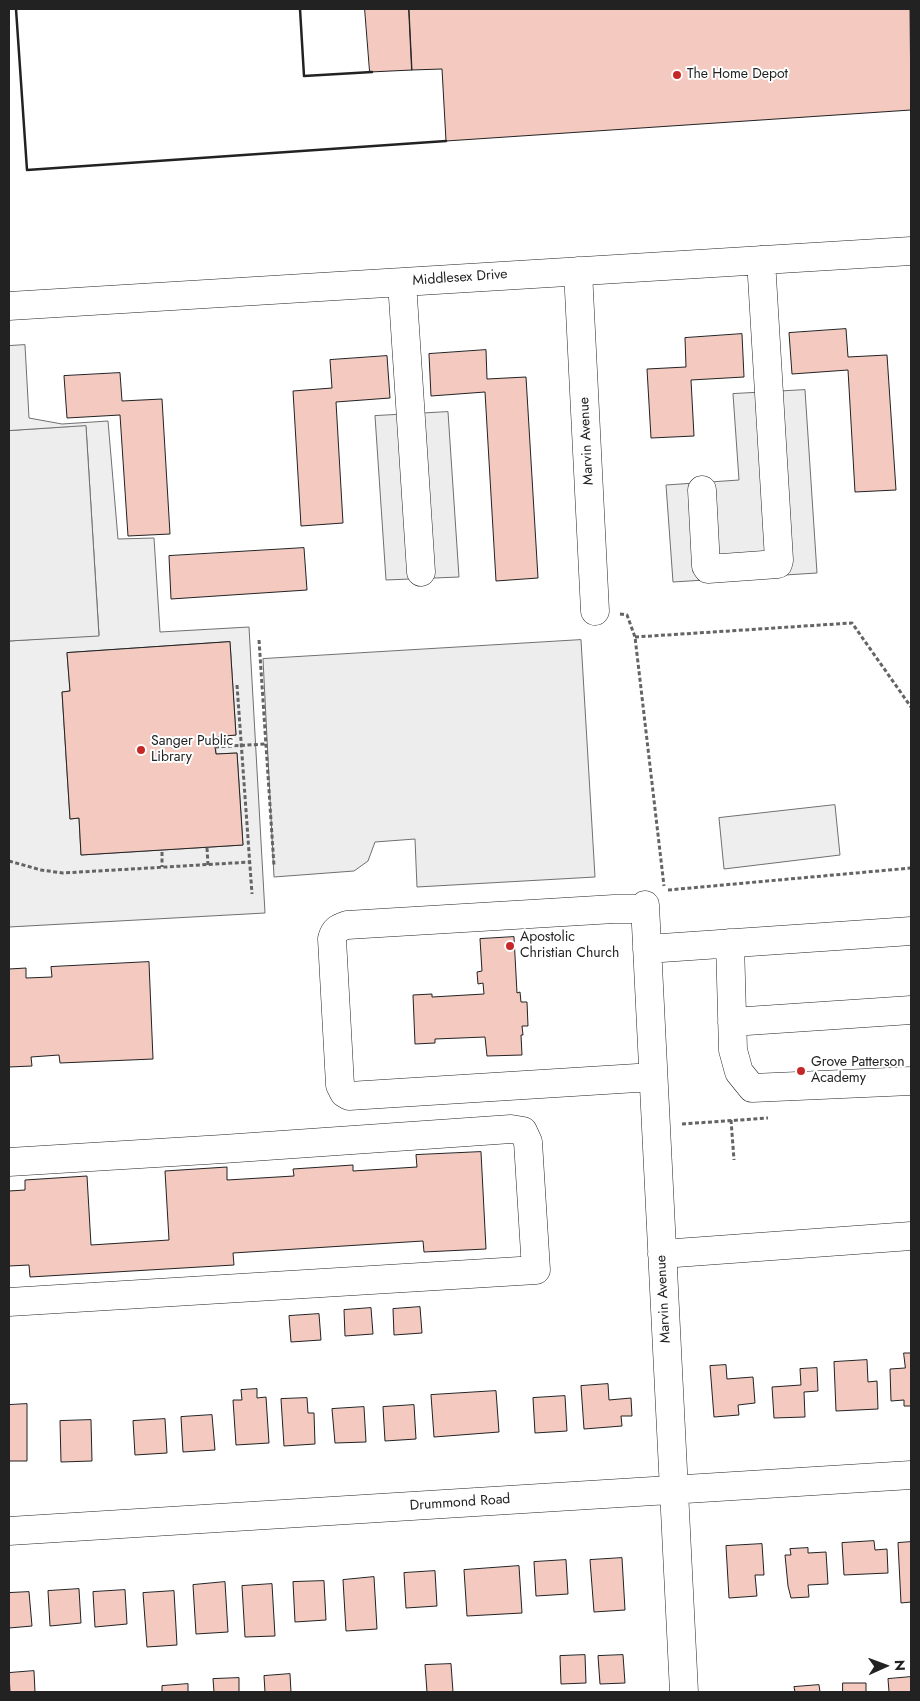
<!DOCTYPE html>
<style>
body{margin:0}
#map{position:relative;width:920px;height:1701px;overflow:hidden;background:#fff;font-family:Jost,sans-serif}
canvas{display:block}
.frame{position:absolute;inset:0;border:10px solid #222;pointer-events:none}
.north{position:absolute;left:860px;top:1641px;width:50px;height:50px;-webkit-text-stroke:4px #fff;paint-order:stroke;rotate:88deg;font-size:14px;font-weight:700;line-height:20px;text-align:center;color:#222}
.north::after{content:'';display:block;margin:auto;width:18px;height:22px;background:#222;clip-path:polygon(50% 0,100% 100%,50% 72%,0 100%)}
</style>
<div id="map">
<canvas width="920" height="1701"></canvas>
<div class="frame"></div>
<div class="north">N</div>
</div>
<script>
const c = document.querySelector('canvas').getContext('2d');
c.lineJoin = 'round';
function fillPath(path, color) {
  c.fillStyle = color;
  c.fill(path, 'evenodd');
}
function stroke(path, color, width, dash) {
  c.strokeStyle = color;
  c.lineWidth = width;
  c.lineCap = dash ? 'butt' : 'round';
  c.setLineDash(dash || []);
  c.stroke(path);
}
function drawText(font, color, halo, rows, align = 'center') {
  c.font = font + ' Jost,sans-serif';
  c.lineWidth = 4;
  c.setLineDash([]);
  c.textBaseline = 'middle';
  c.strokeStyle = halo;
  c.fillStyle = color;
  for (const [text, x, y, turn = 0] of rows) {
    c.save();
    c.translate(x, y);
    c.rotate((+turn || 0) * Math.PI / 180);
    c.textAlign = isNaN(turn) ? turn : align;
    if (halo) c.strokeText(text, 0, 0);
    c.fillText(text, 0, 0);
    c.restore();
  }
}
const green = new Path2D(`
 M 25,345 L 29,418 L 62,424 L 108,421 L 118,539 L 154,538 L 160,632 L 249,627 L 265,913 L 9,927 L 9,641 L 99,635 L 86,427 L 9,431 L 9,346 ZM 230,642 L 236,735 L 215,737 L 216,754 L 237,753 L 243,845 L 81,855 L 79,818 L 70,819 L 62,692 L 70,691 L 67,653 Z
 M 835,805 L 840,855 L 724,869 L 719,818 Z`);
fillPath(green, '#eee');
stroke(green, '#6f6f6f', 1);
const parking = new Path2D(`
 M 805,390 L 817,573 L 673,582 L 666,485 L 739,480 L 733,394 Z
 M 448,412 L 459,577 L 386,580 L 375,416 Z
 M 86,426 L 99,636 L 9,641 L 9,431 Z
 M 581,640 L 595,877 L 417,887 L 415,839 L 375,842 L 368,861 L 354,871 L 274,877 L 263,659 Z`);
fillPath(parking, '#ededed');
stroke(parking, '#6f6f6f', 1);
const building = new Path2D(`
 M 365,9 L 409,9 L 412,70 L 370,72 Z
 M 409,9 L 910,9 L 911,110 L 446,141 L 442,69 L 412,70 Z
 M 846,329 L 848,357 L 887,355 L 896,490 L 855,492 L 848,370 L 792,374 L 789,333 Z
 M 742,334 L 744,377 L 691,380 L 694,436 L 651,438 L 647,369 L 686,367 L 685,338 Z
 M 486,350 L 487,379 L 526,377 L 538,578 L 496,581 L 485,392 L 431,396 L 429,354 Z
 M 387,356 L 390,398 L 336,402 L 343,523 L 301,526 L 293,391 L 332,388 L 330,360 Z
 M 120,373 L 122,401 L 162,399 L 170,534 L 128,536 L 120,415 L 67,418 L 64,376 Z
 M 304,548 L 307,590 L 171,599 L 169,556 Z
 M 230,642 L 236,735 L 215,737 L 215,747 L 216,754 L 237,753 L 243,845 L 81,855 L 79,818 L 70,819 L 62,692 L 70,691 L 67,653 Z
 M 514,937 L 517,993 L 520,992 L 521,1002 L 527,1002 L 528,1026 L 522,1026 L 523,1035 L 521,1035 L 522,1055 L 487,1056 L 485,1037 L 435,1039 L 435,1043 L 415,1044 L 413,995 L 432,994 L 432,997 L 484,994 L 483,983 L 478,984 L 477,972 L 482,971 L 480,939 Z
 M 149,962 L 153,1059 L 60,1063 L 59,1055 L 31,1057 L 32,1066 L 9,1067 L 9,969 L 26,968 L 26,978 L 52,977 L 51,967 Z
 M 481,1152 L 486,1249 L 424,1252 L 423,1241 L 233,1253 L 234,1265 L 30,1277 L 29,1265 L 9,1266 L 9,1191 L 25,1190 L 25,1180 L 87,1176 L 91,1245 L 169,1240 L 165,1171 L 227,1167 L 227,1180 L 294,1176 L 293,1169 L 353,1165 L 353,1171 L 417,1167 L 416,1155 Z
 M 420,1307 L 422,1333 L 394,1335 L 393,1309 Z
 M 371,1308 L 373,1334 L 345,1336 L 344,1310 Z
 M 319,1314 L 321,1340 L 291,1342 L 289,1316 Z
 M 904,1353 L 911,1353 L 911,1406 L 904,1406 L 904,1400 L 891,1401 L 890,1369 L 905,1368 Z
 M 867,1360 L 868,1382 L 877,1381 L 878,1409 L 836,1411 L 834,1362 Z
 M 726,1365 L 727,1379 L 753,1377 L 755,1403 L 738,1405 L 739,1415 L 714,1417 L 710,1366 Z
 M 817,1368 L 818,1391 L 804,1392 L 805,1417 L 774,1418 L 772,1387 L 801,1385 L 800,1369 Z
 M 608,1384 L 609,1400 L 631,1398 L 632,1416 L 621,1416 L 622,1426 L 584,1429 L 581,1386 Z
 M 257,1389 L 257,1398 L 266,1397 L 269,1443 L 236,1445 L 233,1400 L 242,1400 L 241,1390 Z
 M 496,1391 L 499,1432 L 434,1437 L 431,1395 Z
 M 565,1396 L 567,1431 L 535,1433 L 533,1398 Z
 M 307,1398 L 308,1413 L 314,1413 L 315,1444 L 284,1446 L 281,1399 Z
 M 27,1404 L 27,1461 L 9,1461 L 9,1405 Z
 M 414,1405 L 416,1439 L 385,1441 L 383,1407 Z
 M 364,1407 L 366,1442 L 335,1443 L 332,1409 Z
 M 212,1415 L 215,1450 L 183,1452 L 181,1417 Z
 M 165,1419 L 167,1453 L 135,1455 L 133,1421 Z
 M 91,1420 L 92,1461 L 61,1462 L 60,1421 Z
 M 874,1541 L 875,1550 L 887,1549 L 888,1573 L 844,1575 L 842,1543 Z
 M 911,1542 L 911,1602 L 901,1603 L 898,1543 Z
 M 762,1544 L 764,1575 L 755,1575 L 757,1596 L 729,1598 L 726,1546 Z
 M 808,1548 L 808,1553 L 826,1552 L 828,1584 L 808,1585 L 809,1597 L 791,1598 L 788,1586 L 785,1555 L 791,1555 L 790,1549 Z
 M 622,1558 L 625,1610 L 594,1612 L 590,1560 Z
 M 566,1560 L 568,1594 L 536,1596 L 534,1562 Z
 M 519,1566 L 522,1613 L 467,1616 L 464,1570 Z
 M 435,1571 L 437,1606 L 406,1608 L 404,1573 Z
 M 374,1577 L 377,1629 L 346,1631 L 343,1580 Z
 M 324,1581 L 326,1620 L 295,1622 L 293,1582 Z
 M 225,1582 L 228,1632 L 196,1634 L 193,1585 Z
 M 272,1584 L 275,1636 L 245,1637 L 242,1586 Z
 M 79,1589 L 81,1623 L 50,1626 L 48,1591 Z
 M 125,1590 L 127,1624 L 95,1627 L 93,1592 Z
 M 174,1591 L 177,1645 L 147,1647 L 143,1593 Z
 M 29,1592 L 32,1626 L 9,1628 L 9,1593 Z
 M 585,1655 L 586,1683 L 561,1684 L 560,1656 Z
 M 623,1655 L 625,1683 L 600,1684 L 598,1656 Z
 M 451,1664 L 453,1692 L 427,1692 L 425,1665 Z
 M 34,1671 L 35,1692 L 10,1692 L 9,1673 Z
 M 290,1674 L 291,1692 L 265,1692 L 264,1676 Z
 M 911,1677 L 911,1692 L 889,1692 L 888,1679 Z
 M 239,1678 L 239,1692 L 214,1692 L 213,1679 Z
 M 843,1683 L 866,1683 L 866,1692 L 843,1692 Z
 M 188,1684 L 188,1692 L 162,1692 L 162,1686 Z
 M 819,1685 L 820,1692 L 795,1692 L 794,1687 Z`);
fillPath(building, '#f3c9c0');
stroke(building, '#222', 1);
const minor = new Path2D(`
 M 578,271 L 595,611
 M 402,282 L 421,572
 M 9,306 L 911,251
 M 702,490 L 706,566 L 708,569 L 778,564 L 779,560 L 761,260
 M 645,905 L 684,1692
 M 645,909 L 614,909 L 347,925 C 338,928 334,930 332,939 L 340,1085 L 344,1093 L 349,1096 L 653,1077
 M 730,943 L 733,1050 L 739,1072 L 752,1088 L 911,1081
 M 647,949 L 911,931
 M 732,1022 L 911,1010
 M 9,1162 L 223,1149 L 511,1129 L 523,1131 L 528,1142 L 536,1270 L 9,1302
 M 662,1254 L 911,1236
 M 9,1531 L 911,1475`);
stroke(minor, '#222', 29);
stroke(new Path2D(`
 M 620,614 L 627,615 L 635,637 L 664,886
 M 635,637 L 852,623 L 911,707
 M 259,640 L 274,866
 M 237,685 L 252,894
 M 215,747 L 265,744
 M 207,848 L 208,865
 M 162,852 L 162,867
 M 9,861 L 41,870 L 63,873 L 251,862
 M 668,890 L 911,868
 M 731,1120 L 734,1160
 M 682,1124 L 768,1118`), '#646464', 3, [4, 2.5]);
stroke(minor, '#fff', 28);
stroke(new Path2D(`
 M 16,9 L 27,170 L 446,141
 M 300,9 L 304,76 L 372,72`), '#222', 2.5);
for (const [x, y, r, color] of [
 [677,75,5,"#c62828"],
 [141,750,5,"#c62828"],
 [510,946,5,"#c62828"],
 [801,1071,5,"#c62828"]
]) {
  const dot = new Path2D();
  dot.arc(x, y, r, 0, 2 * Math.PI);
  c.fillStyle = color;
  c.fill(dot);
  stroke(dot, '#fff', 2);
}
drawText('14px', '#222', '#fff', [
 ["The Home Depot",687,75],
 ["Sanger Public",151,742],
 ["Library",151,758],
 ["Apostolic",520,938],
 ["Christian Church",520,954],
 ["Grove Patterson",811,1063],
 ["Academy",811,1079]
], 'left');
drawText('14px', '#222', '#fff', [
 ["Middlesex Drive",460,278,-4],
 ["Marvin Avenue",587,441,-93],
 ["Marvin Avenue",664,1299,-93],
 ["Drummond Road",460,1503,-4]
]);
</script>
